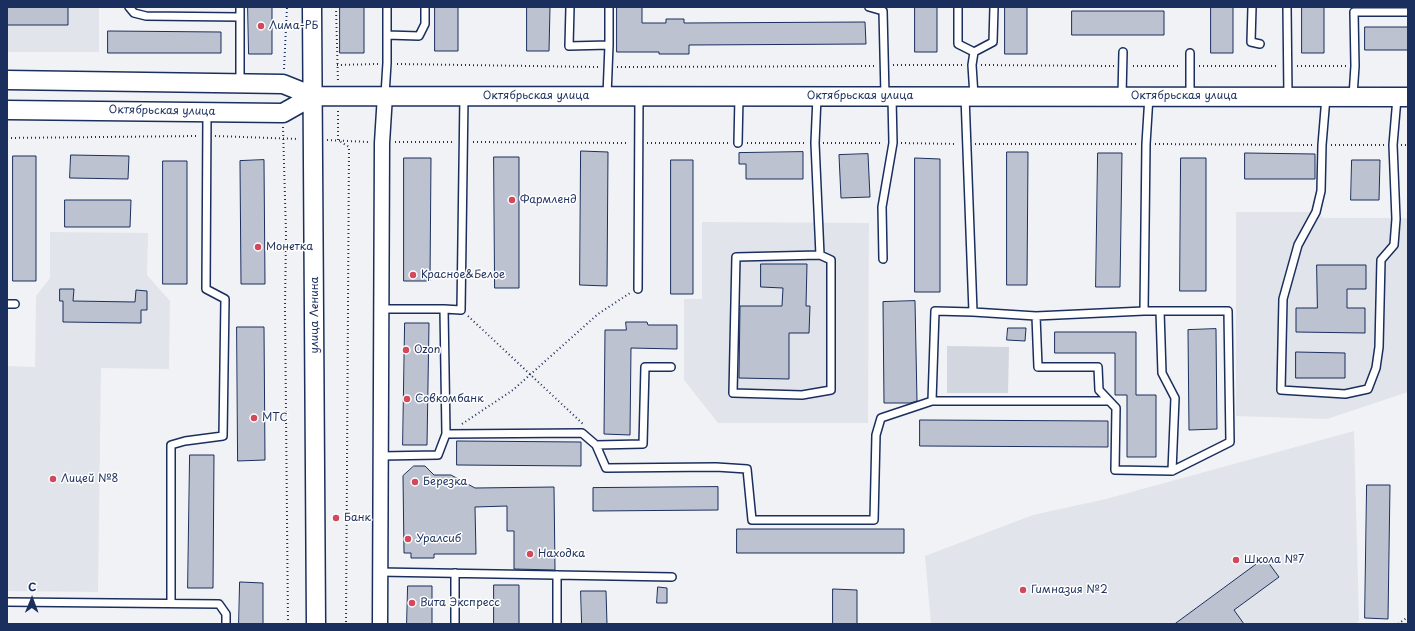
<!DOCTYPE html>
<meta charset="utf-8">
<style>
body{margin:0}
#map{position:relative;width:1415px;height:631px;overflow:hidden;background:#f1f2f5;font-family:"Playpen Sans",sans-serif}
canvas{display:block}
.frame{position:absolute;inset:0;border:8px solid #1b2f5e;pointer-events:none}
.north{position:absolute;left:12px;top:579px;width:40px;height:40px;-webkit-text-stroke:3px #fff;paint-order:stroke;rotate:1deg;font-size:11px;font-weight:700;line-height:16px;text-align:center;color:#1b2f5e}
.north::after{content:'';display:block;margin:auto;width:14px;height:18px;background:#1b2f5e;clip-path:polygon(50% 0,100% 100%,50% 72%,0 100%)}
</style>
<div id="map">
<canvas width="1415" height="631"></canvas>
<div class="frame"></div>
<div class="north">С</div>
</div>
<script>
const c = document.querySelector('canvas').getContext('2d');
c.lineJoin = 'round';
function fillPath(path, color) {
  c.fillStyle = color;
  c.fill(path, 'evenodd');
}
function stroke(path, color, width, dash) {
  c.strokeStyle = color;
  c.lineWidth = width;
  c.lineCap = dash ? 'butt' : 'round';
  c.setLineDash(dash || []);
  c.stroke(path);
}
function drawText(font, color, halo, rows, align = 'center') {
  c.font = font + ' "Playpen Sans",sans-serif';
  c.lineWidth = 3;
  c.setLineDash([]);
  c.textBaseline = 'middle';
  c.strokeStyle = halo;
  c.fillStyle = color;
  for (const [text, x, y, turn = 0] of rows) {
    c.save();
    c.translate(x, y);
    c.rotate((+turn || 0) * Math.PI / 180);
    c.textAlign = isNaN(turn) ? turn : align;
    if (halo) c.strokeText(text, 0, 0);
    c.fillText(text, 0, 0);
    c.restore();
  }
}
fillPath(new Path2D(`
 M 7,7 L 99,7 L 99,52 L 7,52 Z
 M 1236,212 L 1316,212 L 1323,218 L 1408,218 L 1408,392 L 1327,419 L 1236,416 Z
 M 702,222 L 869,223 L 868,423 L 718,423 L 684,380 L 684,299 L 702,299 Z
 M 50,232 L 148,233 L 147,275 L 170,301 L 169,369 L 101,368 L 98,592 L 7,591 L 7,366 L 35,367 L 36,296 L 50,278 Z
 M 1354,431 L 1359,621 L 1356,624 L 931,624 L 925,556 L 1033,515 L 1106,499 Z`), '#e1e4ea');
fillPath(new Path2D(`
 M 947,346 L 1009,347 L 1008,393 L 947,393 Z`), '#d2d6df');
const building = new Path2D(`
 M 7,7 L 68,7 L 68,25 L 7,25 Z
 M 248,7 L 272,7 L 272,54 L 249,54 Z
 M 340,7 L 364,7 L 364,53 L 340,53 Z
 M 435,7 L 458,7 L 458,51 L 435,51 Z
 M 527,7 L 550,7 L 549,51 L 527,51 Z
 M 617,7 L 642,7 L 642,23 L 666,23 L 666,19 L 684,19 L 684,23 L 865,22 L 866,44 L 689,45 L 689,54 L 659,54 L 659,52 L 617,52 Z
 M 915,7 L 937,7 L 937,52 L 915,52 Z
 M 1005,7 L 1027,7 L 1027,54 L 1005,54 Z
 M 1211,7 L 1233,7 L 1233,53 L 1211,53 Z
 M 1302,7 L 1324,7 L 1324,53 L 1302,53 Z
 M 1072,11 L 1164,11 L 1164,35 L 1072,35 Z
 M 1365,27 L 1408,27 L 1408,50 L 1365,50 Z
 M 108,31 L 221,32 L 221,53 L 108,53 Z
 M 581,151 L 608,152 L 607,286 L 580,285 Z
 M 803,152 L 803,179 L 746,179 L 746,164 L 739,164 L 739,153 Z
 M 1007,152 L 1028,152 L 1027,285 L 1007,285 Z
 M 1098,153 L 1122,153 L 1120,287 L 1096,287 Z
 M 1245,153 L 1315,154 L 1315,179 L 1245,179 Z
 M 868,154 L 870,197 L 841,198 L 839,155 Z
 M 71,155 L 129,156 L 128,179 L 70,178 Z
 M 13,156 L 36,156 L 36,281 L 13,281 Z
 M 494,157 L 519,157 L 519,288 L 495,288 Z
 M 404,158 L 431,158 L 430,281 L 404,281 Z
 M 915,158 L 940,159 L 940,292 L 915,292 Z
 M 1181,158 L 1206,158 L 1206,291 L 1180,291 Z
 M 264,160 L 265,284 L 241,284 L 240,161 Z
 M 671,160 L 693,160 L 693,294 L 671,294 Z
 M 1352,160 L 1380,160 L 1379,200 L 1351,200 Z
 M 163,161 L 187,161 L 187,284 L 163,284 Z
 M 65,200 L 131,200 L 130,227 L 65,227 Z
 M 761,264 L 807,264 L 806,306 L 810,306 L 809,333 L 789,333 L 789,379 L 739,378 L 740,306 L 782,306 L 783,288 L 761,287 Z
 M 1317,265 L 1366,265 L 1366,289 L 1347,289 L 1347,308 L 1365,308 L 1365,333 L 1296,332 L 1296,308 L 1317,308 Z
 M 60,289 L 74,289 L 73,301 L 135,302 L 136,290 L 147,291 L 147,310 L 141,310 L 141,323 L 63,322 L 63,301 L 60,301 Z
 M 915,301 L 917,401 L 910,403 L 884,403 L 883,302 Z
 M 626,322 L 647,322 L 648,325 L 677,325 L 677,349 L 631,348 L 630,435 L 604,434 L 605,330 L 626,330 Z
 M 405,323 L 429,323 L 427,445 L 403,445 Z
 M 237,327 L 264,327 L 265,460 L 238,461 Z
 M 1008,328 L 1026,328 L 1025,341 L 1007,340 Z
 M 1216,329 L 1217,429 L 1189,430 L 1188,330 Z
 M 1055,332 L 1136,332 L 1136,395 L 1156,395 L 1156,457 L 1127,457 L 1127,395 L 1115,395 L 1115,353 L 1055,353 Z
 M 1296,352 L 1345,353 L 1345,378 L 1296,378 Z
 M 920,420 L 1108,421 L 1108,447 L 920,446 Z
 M 457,441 L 581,442 L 581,466 L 457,465 Z
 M 190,455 L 214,455 L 213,588 L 188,588 Z
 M 414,466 L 425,466 L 434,475 L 451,475 L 475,488 L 554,487 L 555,570 L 514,569 L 514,531 L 507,531 L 507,506 L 475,507 L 476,554 L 434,554 L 434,558 L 411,558 L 411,553 L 404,553 L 403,476 Z
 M 1367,485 L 1390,485 L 1388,619 L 1365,618 Z
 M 718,487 L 718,510 L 593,511 L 593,488 Z
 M 737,529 L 904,529 L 904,553 L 737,553 Z
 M 1265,558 L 1279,577 L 1234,610 L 1244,624 L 1175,624 Z
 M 240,582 L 263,583 L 263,624 L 239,624 Z
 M 494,585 L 519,585 L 519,624 L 494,624 Z
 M 408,586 L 432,586 L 432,624 L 407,624 Z
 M 658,587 L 667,588 L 667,603 L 657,603 Z
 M 833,589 L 857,590 L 857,624 L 833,624 Z
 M 581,591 L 606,591 L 607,624 L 582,624 Z`);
fillPath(building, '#bcc2d0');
stroke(building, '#1b2f5e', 1);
const service = new Path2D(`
 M 129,7 L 134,13 L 146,16 L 239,17
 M 240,7 L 240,83
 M 570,7 L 569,46 L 609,45
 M 869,7 L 883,11 L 885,95
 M 958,7 L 958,44 L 974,52 L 972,65 L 974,96
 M 1252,7 L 1251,42 L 1260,44
 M 1287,7 L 1288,96
 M 387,35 L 419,36 L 425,24 L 425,7
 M 974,52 L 993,42 L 994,7
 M 385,95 L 387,63 L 387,7
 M 607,96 L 609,45 L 609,7
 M 965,96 L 973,312
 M 1122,96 L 1123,52
 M 1190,96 L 1190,53
 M 1353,96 L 1355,66 L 1354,12 L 1408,12
 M 817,97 L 815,143 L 820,255
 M 1326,97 L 1322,145 L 1321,191 L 1316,212 L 1298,245 L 1283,299 L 1281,390 L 1345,394 L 1368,389 L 1376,368 L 1379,347 L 1381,260 L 1394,245 L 1396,219 L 1393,145 L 1397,98
 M 738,143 L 739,97
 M 820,255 L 831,260 L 831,390 L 802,395 L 733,393 L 736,257 Z
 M 883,259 L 882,207 L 893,143 L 892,98
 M 638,289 L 639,96
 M 7,304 L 15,304
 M 381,309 L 444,309
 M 1144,311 L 1146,144 L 1149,96
 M 1160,311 L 1162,373 L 1175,398 L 1172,471
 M 932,401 L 1109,401
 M 446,434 L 444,309 L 461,310 L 464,96
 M 596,445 L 643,444 L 645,367 L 671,367
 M 381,456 L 438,455 L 446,434 L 582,433 L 596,445 L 606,468 L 716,467 L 747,469 L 752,520 L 874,520 L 876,435 L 881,418 L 932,401 L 935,311 L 973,312 L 1036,316 L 1144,311 L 1228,311 L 1230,442 L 1172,471 L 1115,470 L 1116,408 L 1099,390 L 1098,367 L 1038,367 L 1036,316
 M 379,572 L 672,577
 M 455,573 L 455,624
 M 557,575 L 557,624
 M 7,602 L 219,604 L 226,614 L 226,624
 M 171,603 L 171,445 L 185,441 L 223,436 L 225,299 L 206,289 L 207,113`);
const minor = new Path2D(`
 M 380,624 L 382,143 L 385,95`);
const tertiary = new Path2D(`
 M 312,7 L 316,624
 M 7,80 L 283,84 L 313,96 L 1408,97
 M 7,110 L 283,113 L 313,96`);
stroke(service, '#1b2f5e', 10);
stroke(minor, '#1b2f5e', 17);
stroke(tertiary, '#1b2f5e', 21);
stroke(new Path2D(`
 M 336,7 L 338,82
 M 397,64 L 598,67
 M 337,65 L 378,64
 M 893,65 L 962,65
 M 981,65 L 1114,66
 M 1133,66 L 1180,66
 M 1199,66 L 1278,66
 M 1297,66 L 1346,66
 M 617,67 L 876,66
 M 284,69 L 287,7
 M 338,111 L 338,140 L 349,147 L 346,624
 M 283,127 L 286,234 L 285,307 L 288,624
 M 215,136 L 299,139
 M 7,138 L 197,136
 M 327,140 L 369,142
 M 395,142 L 455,142
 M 473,142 L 629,143
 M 647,143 L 729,143
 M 747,143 L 807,143
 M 823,143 L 883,143
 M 901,143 L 957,144
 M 975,144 L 1137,144
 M 1155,144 L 1313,145
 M 1331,145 L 1385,145
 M 1401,145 L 1408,145
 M 468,316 L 583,424
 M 462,424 L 513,390 L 598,314 L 630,293
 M 1398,624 L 1408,617`), '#1b2f5e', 2, [1, 3]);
stroke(service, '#fff', 7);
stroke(minor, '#fff', 14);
stroke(tertiary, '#fff', 18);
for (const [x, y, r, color] of [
 [261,26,4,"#d1495b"],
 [512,200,4,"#d1495b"],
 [258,247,4,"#d1495b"],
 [413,275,4,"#d1495b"],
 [406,350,4,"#d1495b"],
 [407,399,4,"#d1495b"],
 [254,418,4,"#d1495b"],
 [53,479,4,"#d1495b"],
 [415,482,4,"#d1495b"],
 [336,518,4,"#d1495b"],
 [408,539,4,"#d1495b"],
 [530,554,4,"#d1495b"],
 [1236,560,4,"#d1495b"],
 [1023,590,4,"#d1495b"],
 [412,603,4,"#d1495b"]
]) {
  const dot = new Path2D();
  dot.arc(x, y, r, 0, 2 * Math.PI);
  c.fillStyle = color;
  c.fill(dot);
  stroke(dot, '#fff', 1.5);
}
drawText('11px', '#1b2f5e', '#fff', [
 ["Лима-РБ",269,26],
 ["Фармленд",520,200],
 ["Монетка",266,247],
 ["Красное&Белое",421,275],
 ["Ozon",414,350],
 ["Совкомбанк",415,399],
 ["МТС",262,418],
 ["Лицей №8",61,479],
 ["Березка",423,482],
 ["Банк",344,518],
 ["Уралсиб",416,539],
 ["Находка",538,554],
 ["Школа №7",1244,560],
 ["Гимназия №2",1031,590],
 ["Вита Экспресс",420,603]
], 'left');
drawText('11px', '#1b2f5e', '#fff', [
 ["Октябрьская улица",536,96],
 ["Октябрьская улица",860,96],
 ["Октябрьская улица",1184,96],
 ["Октябрьская улица",162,111,1],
 ["улица Ленина",315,315,-90]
]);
</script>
